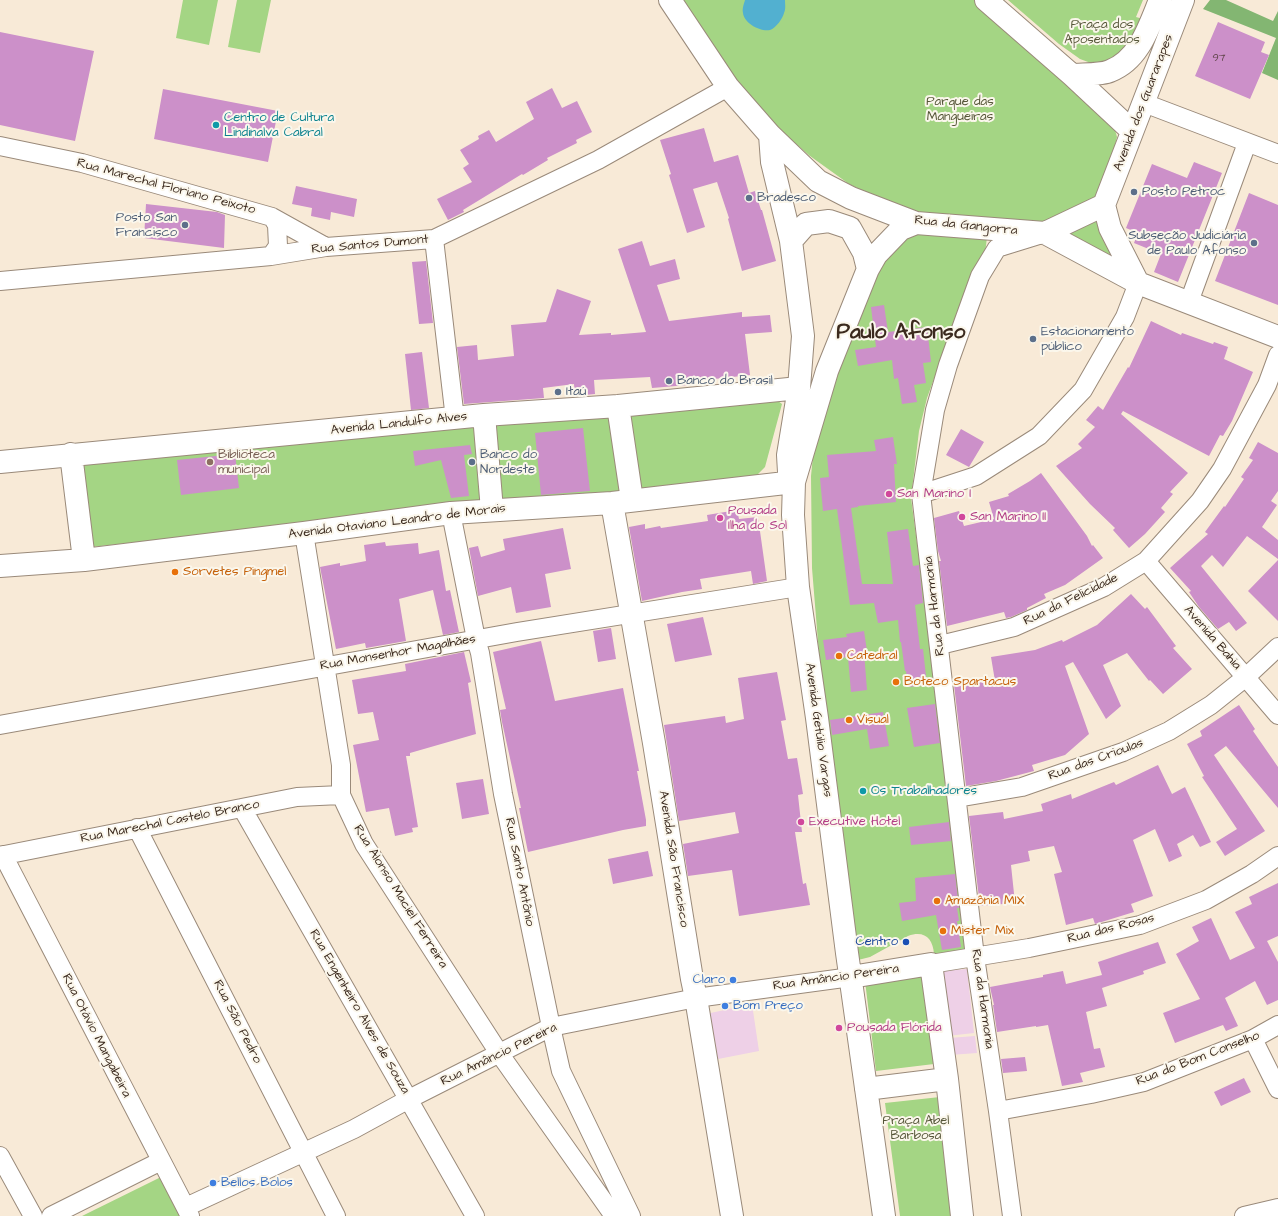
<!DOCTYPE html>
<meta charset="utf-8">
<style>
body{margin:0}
canvas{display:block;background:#f8ead7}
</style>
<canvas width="1278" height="1216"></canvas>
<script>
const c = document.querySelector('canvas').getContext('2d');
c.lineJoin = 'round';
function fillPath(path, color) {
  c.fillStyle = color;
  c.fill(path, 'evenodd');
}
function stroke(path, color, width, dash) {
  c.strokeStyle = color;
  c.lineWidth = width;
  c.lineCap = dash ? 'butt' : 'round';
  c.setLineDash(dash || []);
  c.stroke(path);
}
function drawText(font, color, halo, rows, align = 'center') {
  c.font = font + ' "Architects Daughter",sans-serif';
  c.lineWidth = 4;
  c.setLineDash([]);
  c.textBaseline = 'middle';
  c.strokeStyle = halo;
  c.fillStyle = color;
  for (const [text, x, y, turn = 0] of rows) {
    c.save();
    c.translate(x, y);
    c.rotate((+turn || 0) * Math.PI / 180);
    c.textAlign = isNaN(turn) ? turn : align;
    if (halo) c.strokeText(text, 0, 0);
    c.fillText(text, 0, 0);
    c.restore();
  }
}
fillPath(new Path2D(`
 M 967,969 L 974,1033 L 947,1036 L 941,971 Z
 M 752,1004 L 759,1051 L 713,1060 L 706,1014 Z
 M 975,1036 L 977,1053 L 950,1055 L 949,1038 Z`), '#eed0e7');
fillPath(new Path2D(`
 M 183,0 L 218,0 L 209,45 L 176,38 Z
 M 237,0 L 271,0 L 260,53 L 228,47 Z
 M 677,0 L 1002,0 L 1112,119 L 1117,137 L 1098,215 L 1119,269 L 1083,249 L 916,211 L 880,199 L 849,184 L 810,156 L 758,111 Z
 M 1008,0 L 1143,0 L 1136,17 L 1147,20 L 1135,46 L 1099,66 L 1080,59 L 1059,44 Z
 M 908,233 L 987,237 L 985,254 L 939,365 L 927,398 L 919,431 L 911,498 L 971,950 L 934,954 C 933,938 924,930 908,936 L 870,957 L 858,960 L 823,703 L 812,568 L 811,476 L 814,446 L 823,405 L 884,258 Z
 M 774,398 L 782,404 L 765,467 L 756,476 L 638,490 L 630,410 Z
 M 615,412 L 624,495 L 502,501 L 496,423 Z
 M 455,422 L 477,427 L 483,500 L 307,524 L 91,547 L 76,443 Z
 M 923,974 L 934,1064 L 876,1071 L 865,981 Z
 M 940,1097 L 951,1216 L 900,1216 L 885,1103 Z
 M 161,1177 L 180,1216 L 82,1216 Z`), '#a4d584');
fillPath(new Path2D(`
 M 1210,0 L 1226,0 L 1273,21 L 1278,11 L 1278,80 L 1262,73 L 1276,38 L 1203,9 Z`), '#83b672');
fillPath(new Path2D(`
 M 745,0 L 785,0 C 785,4 786,9 784,13 C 783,18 776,28 770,30 C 760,32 744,23 743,13 C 742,8 744,4 745,0 Z`), '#52b0d0');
fillPath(new Path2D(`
 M 1218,22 L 1265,42 L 1261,52 L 1269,55 L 1250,99 L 1195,76 Z
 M 0,32 L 94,51 L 75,141 L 0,125 Z
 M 552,88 L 562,108 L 577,101 L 592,132 L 576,140 L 577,143 L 547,158 L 548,160 L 523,175 L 522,174 L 463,210 L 464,212 L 448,220 L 437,199 L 472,182 L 463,168 L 469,164 L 460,150 L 479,139 L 478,136 L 489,130 L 496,142 L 534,119 L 526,102 Z
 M 163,89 L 278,111 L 268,162 L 154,139 Z
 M 704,128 L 714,162 L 738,155 L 749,193 L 755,191 L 761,210 L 762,210 L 776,261 L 742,271 L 728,219 L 729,218 L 717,182 L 693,189 L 705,227 L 687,233 L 669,175 L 671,174 L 660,140 Z
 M 1194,162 L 1222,173 L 1178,282 L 1154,272 L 1161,254 L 1134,243 L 1138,233 L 1126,228 L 1152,164 L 1187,178 Z
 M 296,186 L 357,199 L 354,217 L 331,212 L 330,220 L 311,216 L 312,208 L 292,204 Z
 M 1249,193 L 1278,205 L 1278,305 L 1215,281 Z
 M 146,204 L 217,212 L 225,215 L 224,248 L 144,238 Z
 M 642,241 L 650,266 L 675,259 L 680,279 L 657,285 L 669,321 L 742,312 L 742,317 L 770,315 L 772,332 L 745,334 L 750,375 L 688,382 L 688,385 L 652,388 L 650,377 L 594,380 L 595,394 L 575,396 L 574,384 L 543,388 L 544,398 L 464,404 L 457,347 L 477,345 L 478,360 L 514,356 L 511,325 L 546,322 L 557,289 L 591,301 L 579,335 L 611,333 L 611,335 L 646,332 L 618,249 Z
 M 426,261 L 433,323 L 419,324 L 412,262 Z
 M 884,305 L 888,332 L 927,327 L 931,362 L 923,363 L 926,383 L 914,385 L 917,402 L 902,404 L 898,378 L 894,379 L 892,360 L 858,366 L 855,350 L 876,347 L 871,307 Z
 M 1151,321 L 1181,335 L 1182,333 L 1213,344 L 1214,342 L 1228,347 L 1224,359 L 1253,372 L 1232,421 L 1223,436 L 1220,435 L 1209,456 L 1123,411 L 1121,414 L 1188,473 L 1170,492 L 1173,494 L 1161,508 L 1165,512 L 1145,534 L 1129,548 L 1113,530 L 1115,528 L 1090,504 L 1056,466 L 1082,448 L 1078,444 L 1095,427 L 1086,420 L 1098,406 L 1103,410 L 1128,367 L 1129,368 Z
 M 422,352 L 429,408 L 411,410 L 405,354 Z
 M 583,428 L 590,491 L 541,495 L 535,433 Z
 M 961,429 L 984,442 L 969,467 L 946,455 Z
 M 893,437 L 897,464 L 894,464 L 896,502 L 858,506 L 858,507 L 851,508 L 862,584 L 893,584 L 887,532 L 908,529 L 913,566 L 919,565 L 923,603 L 915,605 L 920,649 L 923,649 L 927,685 L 908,687 L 906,671 L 905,671 L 901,642 L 900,642 L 898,620 L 878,623 L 874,603 L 850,605 L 837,509 L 823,511 L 820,478 L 829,477 L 827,455 L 876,451 L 874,440 Z
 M 1258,442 L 1278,453 L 1278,491 L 1271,501 L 1277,505 L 1262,527 L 1278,540 L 1278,559 L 1247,536 L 1223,567 L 1212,555 L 1201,566 L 1247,623 L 1236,631 L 1229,622 L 1218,629 L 1199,607 L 1189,592 L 1191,591 L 1170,568 L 1208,534 L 1205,532 L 1224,506 L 1225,507 L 1244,479 L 1241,477 L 1253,460 L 1249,458 Z
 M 470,445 L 472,454 L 464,455 L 469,496 L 451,498 L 441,460 L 415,466 L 413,451 Z
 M 235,454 L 239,488 L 181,495 L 177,460 Z
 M 1041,473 L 1087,536 L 1092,546 L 1093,545 L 1103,558 L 1065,585 L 1044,594 L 1046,598 L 1027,608 L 1027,610 L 1011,617 L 1006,618 L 1004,612 L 947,626 L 939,561 L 941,561 L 938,551 L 934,518 L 959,511 L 964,526 L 994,519 L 989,502 L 1009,496 L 1008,494 L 1030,481 Z
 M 737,510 L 739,519 L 758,517 L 767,581 L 753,584 L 751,571 L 700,579 L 702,589 L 682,592 L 642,601 L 629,527 L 645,524 L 645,529 L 660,526 L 661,528 L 708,521 L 707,515 Z
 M 563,528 L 571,569 L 545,574 L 551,607 L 516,613 L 511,587 L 478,596 L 469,548 L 478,546 L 481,557 L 505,550 L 503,539 Z
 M 385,542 L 386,546 L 418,543 L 419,554 L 439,550 L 446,591 L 450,590 L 459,632 L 443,635 L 433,590 L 399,599 L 406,641 L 366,648 L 365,643 L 336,649 L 320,567 L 340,563 L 340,566 L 366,561 L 364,545 Z
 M 1278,560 L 1278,621 L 1248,591 Z
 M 1131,594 L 1145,609 L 1147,607 L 1176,646 L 1173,648 L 1192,669 L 1163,694 L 1150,680 L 1149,681 L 1127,653 L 1103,665 L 1121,706 L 1106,719 L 1073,662 L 1065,666 L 1089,734 L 1065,755 L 1032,765 L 1034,771 L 996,781 L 966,786 L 954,685 L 995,681 L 991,657 L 1035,650 L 1062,640 L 1063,642 L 1097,625 Z
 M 703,617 L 712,655 L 675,662 L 667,624 Z
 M 611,628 L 616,659 L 598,662 L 593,631 Z
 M 864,631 L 867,651 L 864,652 L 867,690 L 851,692 L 848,657 L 826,660 L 823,640 L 847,637 L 846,634 Z
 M 541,641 L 555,701 L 623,688 L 639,771 L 637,771 L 646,820 L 646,826 L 623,830 L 528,852 L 519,808 L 521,808 L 502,722 L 500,710 L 506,709 L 493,652 Z
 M 464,652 L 471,682 L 468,683 L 476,734 L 410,753 L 410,756 L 406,756 L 418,827 L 412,828 L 413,832 L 395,836 L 389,808 L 366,812 L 353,745 L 379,740 L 373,712 L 358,714 L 352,680 L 406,671 L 405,664 Z
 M 777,672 L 786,720 L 781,721 L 788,759 L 797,758 L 803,794 L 798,795 L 802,832 L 795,832 L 803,884 L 806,883 L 810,905 L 739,916 L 732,870 L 688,876 L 683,844 L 739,833 L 735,812 L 679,821 L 664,725 L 725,716 L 726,723 L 744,719 L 738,678 Z
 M 935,704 L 940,743 L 914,747 L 907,708 Z
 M 1239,705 L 1255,729 L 1253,731 L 1278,767 L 1278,808 L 1226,746 L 1214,755 L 1265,831 L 1225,856 L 1216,842 L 1237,829 L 1202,777 L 1204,776 L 1187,744 L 1202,736 L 1200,731 Z
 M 883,712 L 889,746 L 870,749 L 867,729 L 832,735 L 830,720 Z
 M 1158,765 L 1172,794 L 1185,787 L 1211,842 L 1200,847 L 1193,835 L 1177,844 L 1182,856 L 1169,862 L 1155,829 L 1133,840 L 1153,896 L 1131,904 L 1134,912 L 1095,924 L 1093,918 L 1066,925 L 1054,874 L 1062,872 L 1054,846 L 1028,851 L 1030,861 L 1011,865 L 1015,903 L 980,906 L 969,816 L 1003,812 L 1004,819 L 1043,811 L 1041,804 L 1071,794 L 1072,799 L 1114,782 L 1116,785 Z
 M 483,779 L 489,814 L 462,819 L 456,783 Z
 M 949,822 L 951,841 L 911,845 L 909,827 Z
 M 648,851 L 653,876 L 613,884 L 608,859 Z
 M 955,874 L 959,908 L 957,908 L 959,921 L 957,921 L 961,947 L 942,950 L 936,915 L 902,921 L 899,903 L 916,901 L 915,878 Z
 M 1278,883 L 1278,936 L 1267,941 L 1278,962 L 1278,1000 L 1267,1005 L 1255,981 L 1225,998 L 1238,1026 L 1226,1031 L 1223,1025 L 1175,1043 L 1163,1013 L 1200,999 L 1176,954 L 1199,941 L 1192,927 L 1211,918 L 1230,960 L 1255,948 L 1235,912 L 1252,904 L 1249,897 Z
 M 1158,942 L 1166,963 L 1143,971 L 1144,974 L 1102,988 L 1107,1006 L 1086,1012 L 1094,1049 L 1100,1048 L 1105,1067 L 1080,1073 L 1083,1082 L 1062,1086 L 1048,1025 L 1036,1027 L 1036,1026 L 997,1032 L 993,1005 L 994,1005 L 990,987 L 1043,977 L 1043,975 L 1063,971 L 1066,984 L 1102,975 L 1098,962 Z
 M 1025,1057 L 1027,1071 L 1003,1073 L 1001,1059 Z
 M 1244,1078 L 1251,1092 L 1221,1106 L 1214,1092 Z`), '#cc90c9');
const minor = new Path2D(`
 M 1144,103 L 1278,154
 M 0,146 L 82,163 L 272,217 L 326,247
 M 434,239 L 455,419
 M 271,256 L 278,246 L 277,225 L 272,217
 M 0,281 L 271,256 L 326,247 L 434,239 L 598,160 L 728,87
 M 1189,302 L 1247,143
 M 921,494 L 976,476 L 1039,436 L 1083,390 L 1125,317 L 1138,283
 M 451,513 L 476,639 L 480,653 L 503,794 L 551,1027 L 561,1071 L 631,1216
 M 304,533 L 341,765 L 341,795 L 364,844 L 499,1053 L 614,1216
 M 1146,561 L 1278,715
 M 940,645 L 1014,627 L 1104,587 L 1146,561 L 1200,501 L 1222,469 L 1267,385 L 1278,355
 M 0,725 L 517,632 L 798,587
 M 957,798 L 1022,787 L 1123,752 L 1169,731 L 1211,705 L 1246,677 L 1278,647
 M 242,808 L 475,1216
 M 137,828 L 336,1216
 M 3,855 L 190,1216
 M 0,856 L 297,797 L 341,795
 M 931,964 L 1029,948 L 1140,925 L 1206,900 L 1252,874 L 1278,856
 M 1253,1039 L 1278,1089
 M 998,1111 L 1091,1094 L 1144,1082 L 1253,1039 L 1278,1025
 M 0,1156 L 33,1216
 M 186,1207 L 354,1129 L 409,1099 L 551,1027 L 696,998 L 851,977
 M 51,1216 L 161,1161
 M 1012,1216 L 998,1111 L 975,957 L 921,494 L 935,410 L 948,365 L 980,276 L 997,248 L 1039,235
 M 1244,1216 L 1278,1208`);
const tertiary = new Path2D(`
 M 670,0 L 728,87 L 770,135 L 772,162 L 791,241 L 803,336 L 799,388 L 788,455 L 789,472 L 794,482 L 793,515 L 798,587 L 817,718 L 847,953 L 884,1216
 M 986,0 L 1072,75 L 1132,131
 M 1072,75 C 1082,74 1101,75 1110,71 C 1139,60 1149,27 1160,0
 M 770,135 L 818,181 L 851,198 L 916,223 L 1045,233 L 1104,205
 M 1104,205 L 1183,0
 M 1104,205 L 1110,228 L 1138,283
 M 1045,233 L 1138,283 L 1278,337
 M 791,241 L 806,224 L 829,221 L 850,228 L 864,253 L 868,269
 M 618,406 L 632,500
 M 484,415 L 492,510
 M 71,454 L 84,560
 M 0,462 L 484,415 L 618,406 L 799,388
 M 612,503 L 654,743 L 692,979 L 696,998 L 732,1216
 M 0,566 L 84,560 L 304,533 L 451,513 L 612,503 L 794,482 L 827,371 L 868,269 L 876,255 L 901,229 L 916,223
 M 851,977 L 931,964 L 947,1079 L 962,1216
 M 866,1089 L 947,1079`);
stroke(minor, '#9a8a7a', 20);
stroke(tertiary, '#9a8a7a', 24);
stroke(minor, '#fff', 18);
stroke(tertiary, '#fff', 22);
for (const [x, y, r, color] of [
 [216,125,4,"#0f9aa8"],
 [1134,192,4,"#5c6f8a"],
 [749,198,4,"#5c6f8a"],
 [185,225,4,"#5c6f8a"],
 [1254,243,4,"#5c6f8a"],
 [1033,339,4,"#5c6f8a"],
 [669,381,4,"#5c6f8a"],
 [558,392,4,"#5c6f8a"],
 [210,462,4,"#8d6e63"],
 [472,462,4,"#5c6f8a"],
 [889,494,4,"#d1479c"],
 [962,517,4,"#d1479c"],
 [720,518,4,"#d1479c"],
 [175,572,4,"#e8710a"],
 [839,656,4,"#e8710a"],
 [896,682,4,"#e8710a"],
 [849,720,4,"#e8710a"],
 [863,791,4,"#0f9aa8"],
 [801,822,4,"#d1479c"],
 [937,901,4,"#e8710a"],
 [943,931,4,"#e8710a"],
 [906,942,4,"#1a4fb4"],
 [733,980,4,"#3f7fe0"],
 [725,1006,4,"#3f7fe0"],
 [839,1028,4,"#d1479c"],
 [213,1183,4,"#3f7fe0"]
]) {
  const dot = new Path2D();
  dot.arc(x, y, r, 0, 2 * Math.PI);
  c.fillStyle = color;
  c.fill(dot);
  stroke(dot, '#fbf7ec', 1.5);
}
drawText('11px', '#5f4449', null, [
 ["97",1219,59]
]);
drawText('13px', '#555538', '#fbf7ec', [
 ["Praça dos",1102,25],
 ["Aposentados",1102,40],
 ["Parque das",960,102],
 ["Mangueiras",960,117],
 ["Praça Abel",916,1121],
 ["Barbosa",916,1136]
]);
drawText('13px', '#3b2a1e', '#fbf7ec', [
 ["Avenida dos Guararapes",1144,103,-69],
 ["Rua Marechal Floriano Peixoto",166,187,15],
 ["Rua da Gangorra",966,226,6],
 ["Rua Santos Dumont",370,245,-5],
 ["Avenida Landulfo Alves",399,424,-6],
 ["Avenida Otaviano Leandro de Morais",397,522,-7],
 ["Rua da Felicidade",1071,600,-26],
 ["Rua da Harmonia",935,606,-97],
 ["Avenida Bahia",1212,638,49],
 ["Rua Monsenhor Magalhães",398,653,-10],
 ["Avenida Getúlio Vargas",818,730,82],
 ["Rua das Crioulas",1096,760,-20],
 ["Rua Marechal Castelo Branco",170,822,-11],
 ["Avenida São Francisco",673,859,81],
 ["Rua Santo Antônio",519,872,79],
 ["Rua Alonso Maciel Ferreira",400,897,58],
 ["Rua das Rosas",1111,929,-14],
 ["Rua Amâncio Pereira",836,978,-8],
 ["Rua da Harmonia",982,999,82],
 ["Rua Engenheiro Alves de Souza",359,1012,60],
 ["Rua São Pedro",237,1022,63],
 ["Rua Otávio Mangabeira",96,1036,63],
 ["Rua Amâncio Pereira",499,1055,-26],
 ["Rua do Bom Conselho",1198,1059,-21]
]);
drawText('13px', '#0d838f', '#fbf7ec', [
 ["Centro de Cultura",224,118],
 ["Lindinalva Cabral",224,133],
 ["Os Trabalhadores",871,791]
], 'left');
drawText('13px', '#4e5e75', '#fbf7ec', [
 ["Posto Petroc",1142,192],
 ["Bradesco",757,198],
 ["Posto San",177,218,"right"],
 ["Francisco",177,233,"right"],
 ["Subseção Judiciária",1246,236,"right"],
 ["de Paulo Afonso",1246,251,"right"],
 ["Estacionamento",1041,332],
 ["público",1041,347],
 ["Banco do Brasil",677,381],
 ["Itaú",566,392],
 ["Banco do",480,455],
 ["Nordeste",480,470]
], 'left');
drawText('13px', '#785e54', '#fbf7ec', [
 ["Biblioteca",218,455],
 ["municipal",218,470]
], 'left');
drawText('13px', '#b23c85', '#fbf7ec', [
 ["San Marino I",897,494],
 ["Pousada",728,511],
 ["Ilha do Sol",728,526],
 ["San Marino II",970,517],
 ["Executive Hotel",809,822],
 ["Pousada Flórida",847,1028]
], 'left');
drawText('13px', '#c56008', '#fbf7ec', [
 ["Sorvetes Pingmel",183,572],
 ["Catedral",847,656],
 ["Boteco Spartacus",904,682],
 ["Visual",857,720],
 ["Amazônia MIX",945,901],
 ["Mister Mix",951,931]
], 'left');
drawText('13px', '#164399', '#fbf7ec', [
 ["Centro",898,942]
], 'right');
drawText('13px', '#366cbe', '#fbf7ec', [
 ["Claro",725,980,"right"],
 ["Bom Preço",733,1006],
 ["Bellos Bolos",221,1183]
], 'left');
drawText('bold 21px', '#3b2a1e', '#fbf7ec', [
 ["Paulo Afonso",901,334]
]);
</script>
